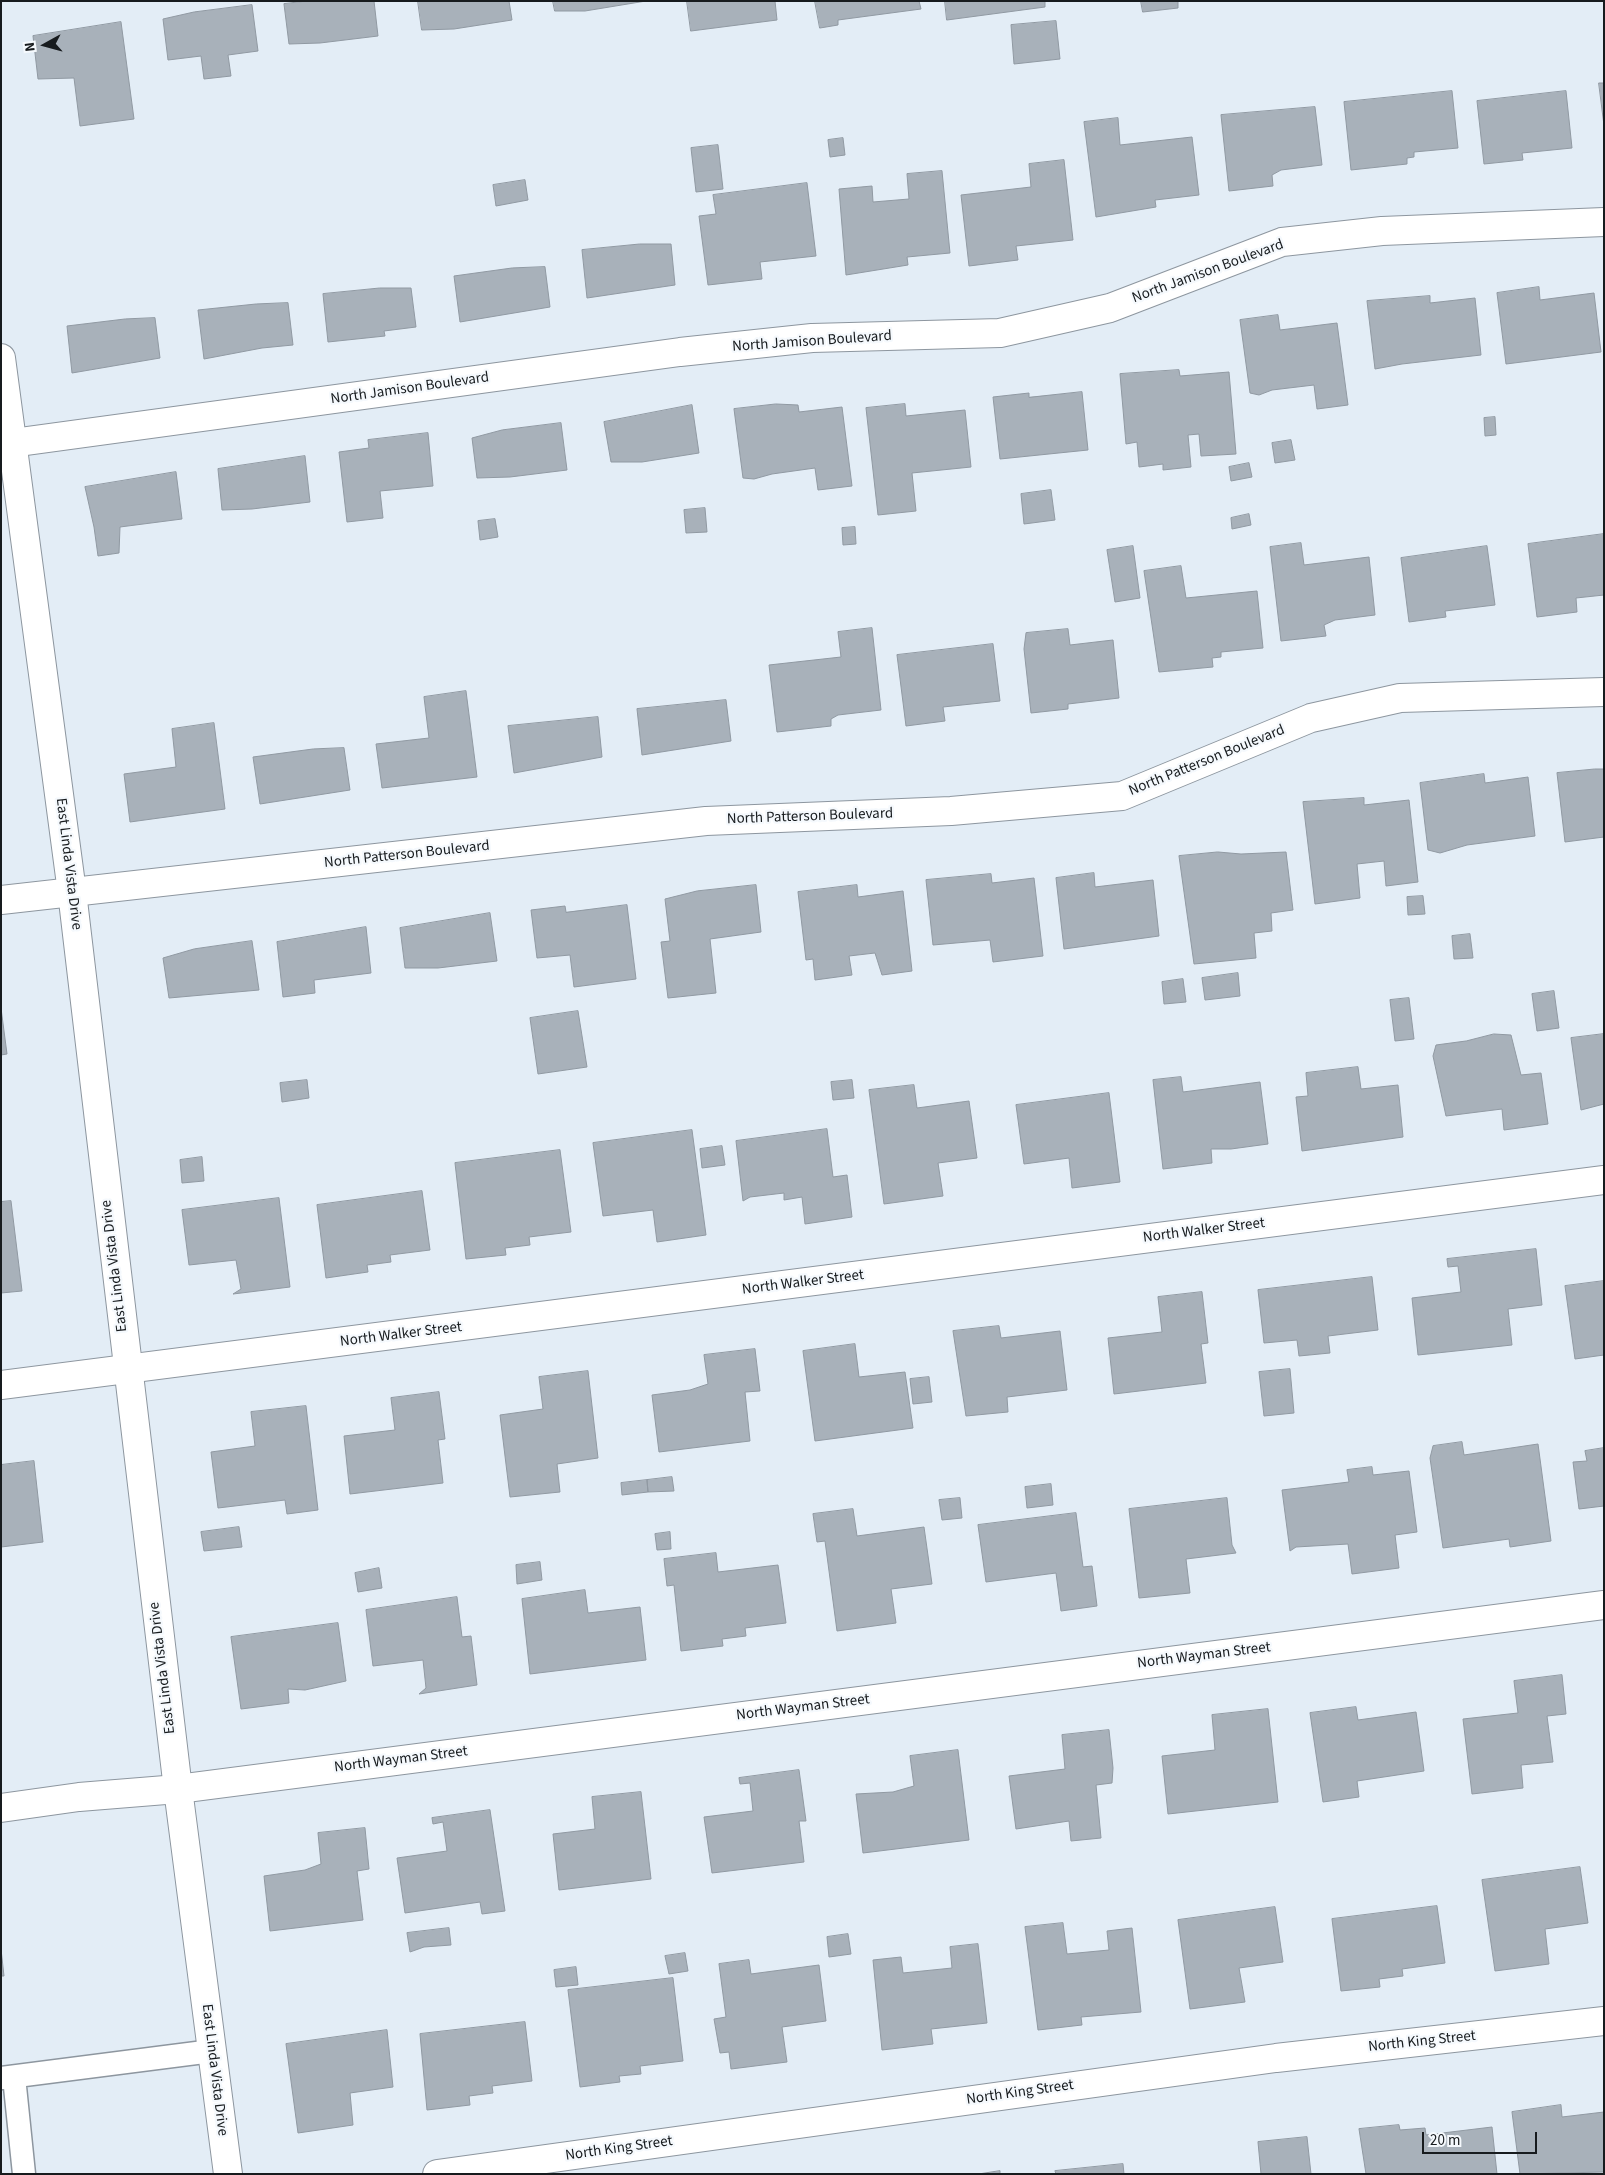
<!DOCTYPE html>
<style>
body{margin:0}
#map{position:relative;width:1605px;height:2175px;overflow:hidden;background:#e3edf6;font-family:"Source Sans 3",sans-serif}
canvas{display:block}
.frame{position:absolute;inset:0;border:2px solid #171b1e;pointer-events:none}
.north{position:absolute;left:20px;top:20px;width:50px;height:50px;-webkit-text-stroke:4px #f5f9fd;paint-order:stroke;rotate:263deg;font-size:14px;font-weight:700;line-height:20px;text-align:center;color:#171b1e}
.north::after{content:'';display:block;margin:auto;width:18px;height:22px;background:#171b1e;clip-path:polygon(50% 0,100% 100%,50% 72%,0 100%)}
.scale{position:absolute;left:1422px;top:2132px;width:115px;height:22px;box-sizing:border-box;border:2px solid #171b1e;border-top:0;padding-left:6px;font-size:15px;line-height:18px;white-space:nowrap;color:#171b1e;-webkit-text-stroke:4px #f5f9fd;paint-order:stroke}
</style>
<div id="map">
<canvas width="1605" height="2175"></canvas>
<div class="frame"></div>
<div class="north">N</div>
<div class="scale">20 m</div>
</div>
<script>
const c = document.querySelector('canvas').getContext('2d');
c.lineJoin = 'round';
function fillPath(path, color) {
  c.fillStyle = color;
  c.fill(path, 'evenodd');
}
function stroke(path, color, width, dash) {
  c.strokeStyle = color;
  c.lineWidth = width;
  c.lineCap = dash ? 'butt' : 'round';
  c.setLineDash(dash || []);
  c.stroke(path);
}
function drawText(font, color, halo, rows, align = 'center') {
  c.font = font + ' "Source Sans 3",sans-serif';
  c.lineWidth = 4.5;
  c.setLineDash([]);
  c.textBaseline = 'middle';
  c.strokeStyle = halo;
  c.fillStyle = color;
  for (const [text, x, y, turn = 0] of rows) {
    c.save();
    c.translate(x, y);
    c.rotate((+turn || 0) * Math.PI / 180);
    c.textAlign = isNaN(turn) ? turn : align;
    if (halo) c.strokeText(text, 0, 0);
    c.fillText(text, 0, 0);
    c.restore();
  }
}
const building = new Path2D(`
 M 307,1 L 374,1 L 378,36 L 320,43 L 289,44 L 284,4 Z
 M 418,1 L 509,1 L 512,20 L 454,29 L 422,30 Z
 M 553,1 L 646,1 L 585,11 L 555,11 Z
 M 687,1 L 775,1 L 777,20 L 691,31 Z
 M 815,1 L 919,1 L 921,9 L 838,20 L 838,25 L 820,28 Z
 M 945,1 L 1045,1 L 1045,7 L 947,20 Z
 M 1141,1 L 1178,1 L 1178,8 L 1143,12 Z
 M 252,5 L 258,51 L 228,55 L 231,76 L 204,79 L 201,56 L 168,60 L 163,19 L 194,12 Z
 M 1056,21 L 1060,59 L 1014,64 L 1011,25 Z
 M 121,22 L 134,119 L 80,126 L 74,78 L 38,79 L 33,36 Z
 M 1599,83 L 1604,83 L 1604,125 Z
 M 1452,91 L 1458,148 L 1414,152 L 1414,157 L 1407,158 L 1407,164 L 1351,170 L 1344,102 Z
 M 1566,91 L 1572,148 L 1522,153 L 1523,160 L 1484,164 L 1477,101 Z
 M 1315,107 L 1322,165 L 1281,170 L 1272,175 L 1273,186 L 1229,191 L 1221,115 Z
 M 1118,118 L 1120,145 L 1192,137 L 1199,195 L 1155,200 L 1156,207 L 1096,217 L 1084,122 Z
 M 843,138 L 845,155 L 830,157 L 828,140 Z
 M 718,145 L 723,189 L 696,192 L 691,148 Z
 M 1064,160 L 1073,240 L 1016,246 L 1018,260 L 969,266 L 961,195 L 1031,187 L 1029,164 Z
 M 942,171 L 950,253 L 907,257 L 908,265 L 846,275 L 839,189 L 872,186 L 873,202 L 909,199 L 907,174 Z
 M 525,180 L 528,200 L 496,206 L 493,185 Z
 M 807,183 L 816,256 L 760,262 L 762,279 L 708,285 L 699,216 L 716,214 L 713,195 Z
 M 640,244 L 671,244 L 675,285 L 587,298 L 582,250 Z
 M 545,267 L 550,307 L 460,322 L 454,276 L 512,268 Z
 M 1539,287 L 1540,300 L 1594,293 L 1601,352 L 1506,364 L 1497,293 Z
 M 380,288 L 411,288 L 416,327 L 384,331 L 385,336 L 328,342 L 323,294 Z
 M 1430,296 L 1430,303 L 1475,298 L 1481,355 L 1402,364 L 1375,369 L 1367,301 Z
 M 288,303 L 293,345 L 262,348 L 204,359 L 198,310 L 256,304 Z
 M 1278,315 L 1280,330 L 1337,323 L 1348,405 L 1317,409 L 1314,385 L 1272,390 L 1259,395 L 1250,393 L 1240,320 Z
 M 155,318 L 160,358 L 72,373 L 67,326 L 125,319 Z
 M 1179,370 L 1180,376 L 1229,372 L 1236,454 L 1201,456 L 1199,434 L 1188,435 L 1191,467 L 1163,470 L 1163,464 L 1139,467 L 1137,442 L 1126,444 L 1120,374 Z
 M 1082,392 L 1088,450 L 1000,459 L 993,397 L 1029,393 L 1029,397 Z
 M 776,404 L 798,405 L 799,412 L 842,407 L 852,486 L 818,490 L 815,468 L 772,474 L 754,479 L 743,478 L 734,409 Z
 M 905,404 L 906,416 L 965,410 L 971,467 L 912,473 L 916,511 L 878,515 L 866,408 Z
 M 692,405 L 699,453 L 642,462 L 611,462 L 604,422 Z
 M 1495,417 L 1496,435 L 1485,436 L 1484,418 Z
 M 561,423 L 567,470 L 510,477 L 477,478 L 472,438 L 502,430 Z
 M 428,433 L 433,486 L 380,491 L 383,518 L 347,522 L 339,452 L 369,448 L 368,440 Z
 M 1291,440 L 1295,460 L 1275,463 L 1272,443 Z
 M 305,456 L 310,502 L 252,509 L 222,510 L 218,469 Z
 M 1249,463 L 1252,477 L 1231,481 L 1229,467 Z
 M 176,472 L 182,519 L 120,527 L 119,553 L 98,556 L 94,527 L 85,487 Z
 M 1051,490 L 1055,520 L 1024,524 L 1021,494 Z
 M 705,508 L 707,532 L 686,533 L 684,510 Z
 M 1249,514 L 1251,525 L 1232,529 L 1231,518 Z
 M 495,519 L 498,537 L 480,540 L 478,521 Z
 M 855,527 L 856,544 L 843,545 L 842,528 Z
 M 1604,534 L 1604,595 L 1576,598 L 1577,612 L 1537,617 L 1528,544 Z
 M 1301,543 L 1304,565 L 1369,557 L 1375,615 L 1335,620 L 1324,625 L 1326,636 L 1281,641 L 1270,547 Z
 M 1133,546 L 1140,598 L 1115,602 L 1107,550 Z
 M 1487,546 L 1495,605 L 1445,611 L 1446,617 L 1409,622 L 1401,558 Z
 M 1181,566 L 1186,598 L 1257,591 L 1263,648 L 1221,652 L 1221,657 L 1212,658 L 1213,667 L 1159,672 L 1144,571 Z
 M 872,628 L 881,710 L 838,715 L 831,719 L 831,726 L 777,732 L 769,665 L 841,657 L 838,632 Z
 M 1068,629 L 1070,645 L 1113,640 L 1119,698 L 1068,704 L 1068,709 L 1031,713 L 1024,649 L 1026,633 Z
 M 993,644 L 1000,701 L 943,707 L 945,721 L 906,726 L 897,655 Z
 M 466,691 L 477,777 L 382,788 L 376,744 L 429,738 L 424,697 Z
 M 726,700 L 731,741 L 642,755 L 637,709 Z
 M 598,717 L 602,757 L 514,773 L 508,726 Z
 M 214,723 L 225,809 L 130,822 L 124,774 L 176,767 L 172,729 Z
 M 344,748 L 350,790 L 260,804 L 253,757 L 313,749 Z
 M 1595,769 L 1604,769 L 1604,837 L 1565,842 L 1557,773 Z
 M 1484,774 L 1485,783 L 1528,777 L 1535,836 L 1467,845 L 1440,853 L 1428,850 L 1420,783 Z
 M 1364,798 L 1364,805 L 1409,800 L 1418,882 L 1386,886 L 1384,861 L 1357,864 L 1360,898 L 1315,904 L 1303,802 Z
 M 1218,852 L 1241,854 L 1286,852 L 1293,910 L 1271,913 L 1272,931 L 1254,933 L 1256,958 L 1194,964 L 1179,856 Z
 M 1094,873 L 1095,887 L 1153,880 L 1159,936 L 1064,949 L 1056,878 Z
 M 991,874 L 992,883 L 1034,878 L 1043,956 L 993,962 L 990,940 L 933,945 L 926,880 Z
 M 756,885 L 761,932 L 710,939 L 716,993 L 668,998 L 661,942 L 670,941 L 665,899 L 697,891 Z
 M 857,885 L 858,897 L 903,891 L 912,971 L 882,975 L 875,953 L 849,956 L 852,975 L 815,980 L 813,959 L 806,960 L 798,892 Z
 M 1423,896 L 1425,914 L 1408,915 L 1407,897 Z
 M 627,905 L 636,979 L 574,987 L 570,955 L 537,958 L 531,910 L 565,906 L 566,912 Z
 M 490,913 L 497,961 L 438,968 L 405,968 L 400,928 Z
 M 366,927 L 371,973 L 314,980 L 315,993 L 283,997 L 277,942 Z
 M 1470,934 L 1473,958 L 1454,959 L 1452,936 Z
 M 252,941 L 259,990 L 169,998 L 163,958 L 194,949 Z
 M 1238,973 L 1240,996 L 1205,1000 L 1202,978 Z
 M 1183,979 L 1186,1002 L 1164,1004 L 1162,982 Z
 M 1554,991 L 1559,1028 L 1537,1031 L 1532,994 Z
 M 1409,998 L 1414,1039 L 1395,1041 L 1390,1000 Z
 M 1,1008 L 7,1054 L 1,1055 Z
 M 578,1011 L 587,1067 L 538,1074 L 530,1018 Z
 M 1494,1034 L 1511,1035 L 1521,1075 L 1541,1073 L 1548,1124 L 1504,1130 L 1502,1109 L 1446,1116 L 1433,1056 L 1436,1045 L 1466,1041 Z
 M 1604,1034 L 1604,1104 L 1581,1110 L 1571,1038 Z
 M 1358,1067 L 1361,1089 L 1398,1085 L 1403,1137 L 1302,1151 L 1296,1097 L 1308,1096 L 1306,1073 Z
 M 1181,1077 L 1183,1092 L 1260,1082 L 1268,1144 L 1231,1149 L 1211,1149 L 1212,1163 L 1163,1169 L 1153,1080 Z
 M 307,1080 L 309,1098 L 282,1102 L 280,1083 Z
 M 852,1080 L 854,1098 L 833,1100 L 831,1082 Z
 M 914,1085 L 917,1108 L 969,1101 L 977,1158 L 938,1163 L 943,1196 L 884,1204 L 869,1090 Z
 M 1109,1093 L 1120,1182 L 1072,1188 L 1069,1158 L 1024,1164 L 1016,1105 Z
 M 827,1129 L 833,1177 L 847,1175 L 852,1217 L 805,1224 L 802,1197 L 784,1200 L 784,1193 L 750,1197 L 743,1201 L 736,1141 Z
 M 692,1130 L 706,1235 L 657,1242 L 653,1210 L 603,1216 L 593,1143 Z
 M 722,1146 L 725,1165 L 702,1168 L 700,1149 Z
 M 560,1150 L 571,1232 L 529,1237 L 530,1245 L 505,1248 L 506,1255 L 466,1259 L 455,1163 Z
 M 202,1157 L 204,1181 L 182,1183 L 180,1160 Z
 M 422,1191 L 430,1250 L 390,1255 L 391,1262 L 367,1265 L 368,1272 L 326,1278 L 317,1205 Z
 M 279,1198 L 290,1287 L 233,1294 L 241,1289 L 236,1260 L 189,1265 L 182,1210 Z
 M 11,1201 L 22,1291 L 1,1293 L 1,1202 Z
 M 1536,1249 L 1542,1305 L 1508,1309 L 1512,1345 L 1418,1355 L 1412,1298 L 1461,1292 L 1458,1266 L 1448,1267 L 1447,1259 Z
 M 1372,1277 L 1378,1330 L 1328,1336 L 1330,1353 L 1299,1356 L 1297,1340 L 1264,1343 L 1258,1290 Z
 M 1604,1281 L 1604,1355 L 1575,1359 L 1565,1286 Z
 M 1202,1292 L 1208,1343 L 1201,1344 L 1206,1383 L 1114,1394 L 1108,1338 L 1162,1332 L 1158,1297 Z
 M 999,1326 L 1001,1338 L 1060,1331 L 1067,1390 L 1007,1397 L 1008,1412 L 966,1416 L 953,1331 Z
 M 855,1344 L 859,1377 L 905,1372 L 913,1428 L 815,1441 L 803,1351 Z
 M 755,1349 L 760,1391 L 745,1392 L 750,1441 L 659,1452 L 652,1395 L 690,1390 L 708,1384 L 704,1355 Z
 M 1290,1369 L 1294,1413 L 1264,1416 L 1259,1372 Z
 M 588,1371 L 598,1458 L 557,1464 L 560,1492 L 510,1497 L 500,1415 L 543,1409 L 539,1377 Z
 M 929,1377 L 932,1402 L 913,1404 L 910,1379 Z
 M 439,1392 L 445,1439 L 438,1440 L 443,1483 L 350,1494 L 344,1436 L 395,1430 L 391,1398 Z
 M 306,1406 L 318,1510 L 287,1514 L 285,1500 L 218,1508 L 211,1452 L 255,1446 L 251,1412 Z
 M 1462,1442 L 1464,1455 L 1538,1444 L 1551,1541 L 1510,1547 L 1509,1539 L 1443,1548 L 1430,1458 L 1433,1446 Z
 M 1604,1448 L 1604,1506 L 1579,1509 L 1573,1462 L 1587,1461 L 1585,1451 Z
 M 34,1461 L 43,1542 L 1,1547 L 1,1465 Z
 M 1372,1467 L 1373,1475 L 1409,1471 L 1417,1532 L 1395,1535 L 1399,1568 L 1352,1574 L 1348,1544 L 1296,1547 L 1290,1551 L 1282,1490 L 1349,1482 L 1347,1470 Z
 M 672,1477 L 674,1491 L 648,1492 L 647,1480 Z
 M 647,1480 L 648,1492 L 622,1495 L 621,1483 Z
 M 1051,1484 L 1053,1505 L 1027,1508 L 1025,1487 Z
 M 960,1498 L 962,1518 L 942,1520 L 939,1500 Z
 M 1227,1498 L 1232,1545 L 1236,1553 L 1186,1559 L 1190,1593 L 1139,1598 L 1129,1509 Z
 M 853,1509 L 857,1536 L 924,1527 L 932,1584 L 891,1589 L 896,1623 L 837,1631 L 825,1541 L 817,1542 L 813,1514 Z
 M 1076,1513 L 1083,1567 L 1092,1566 L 1097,1606 L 1061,1611 L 1056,1573 L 986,1582 L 978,1525 Z
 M 239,1527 L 242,1547 L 204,1551 L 201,1532 Z
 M 670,1532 L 671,1549 L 657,1550 L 655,1534 Z
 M 716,1553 L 718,1572 L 778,1565 L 786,1623 L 745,1628 L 746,1636 L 722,1639 L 723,1646 L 681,1651 L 674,1585 L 667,1586 L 664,1559 Z
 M 540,1562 L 542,1580 L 517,1584 L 516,1565 Z
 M 379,1568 L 382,1588 L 358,1592 L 355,1573 Z
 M 585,1590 L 588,1613 L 640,1607 L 646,1660 L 530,1674 L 522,1599 Z
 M 457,1597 L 462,1637 L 471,1636 L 477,1685 L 419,1694 L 426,1688 L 423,1660 L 373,1666 L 366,1610 Z
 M 338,1623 L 346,1681 L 305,1690 L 288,1689 L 289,1703 L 241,1709 L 231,1637 Z
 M 1562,1675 L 1566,1714 L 1547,1716 L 1553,1762 L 1521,1765 L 1523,1788 L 1472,1794 L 1463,1719 L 1518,1713 L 1514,1681 Z
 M 1356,1707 L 1358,1720 L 1416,1712 L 1424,1771 L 1357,1781 L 1359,1797 L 1323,1802 L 1310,1713 Z
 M 1268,1709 L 1278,1802 L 1168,1814 L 1162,1756 L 1215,1750 L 1212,1715 Z
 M 1109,1730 L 1113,1768 L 1112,1783 L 1096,1785 L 1101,1838 L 1071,1841 L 1069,1821 L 1016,1829 L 1009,1776 L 1065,1769 L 1062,1735 Z
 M 958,1750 L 969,1840 L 863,1853 L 856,1794 L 893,1792 L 914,1786 L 910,1756 Z
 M 799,1770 L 806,1821 L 799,1821 L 804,1862 L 712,1873 L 704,1817 L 753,1811 L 750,1783 L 740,1784 L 739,1778 Z
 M 641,1792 L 651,1879 L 559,1890 L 553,1834 L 595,1829 L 592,1797 Z
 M 490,1810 L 505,1911 L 482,1914 L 480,1902 L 405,1913 L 397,1858 L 447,1851 L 443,1822 L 433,1824 L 432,1818 Z
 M 365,1828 L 369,1869 L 357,1871 L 363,1920 L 270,1931 L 264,1876 L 305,1870 L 321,1864 L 318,1833 Z
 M 1580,1867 L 1588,1923 L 1545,1929 L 1549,1964 L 1495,1971 L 1482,1880 Z
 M 1437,1906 L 1445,1963 L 1402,1969 L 1403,1976 L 1379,1979 L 1380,1987 L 1341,1991 L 1332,1919 Z
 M 1275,1907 L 1283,1962 L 1239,1968 L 1245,2002 L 1190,2009 L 1178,1920 Z
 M 1063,1923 L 1067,1954 L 1109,1950 L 1107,1931 L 1132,1928 L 1141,2012 L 1081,2017 L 1082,2025 L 1038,2030 L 1025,1927 Z
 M 449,1928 L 451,1945 L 424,1947 L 410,1952 L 407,1933 Z
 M 848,1934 L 851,1954 L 829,1957 L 827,1937 Z
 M 978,1944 L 987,2023 L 931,2029 L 933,2044 L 882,2050 L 873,1960 L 901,1957 L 903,1973 L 952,1968 L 950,1947 Z
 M 1,1949 L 4,1976 L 1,1976 Z
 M 685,1953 L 688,1971 L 669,1974 L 665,1956 Z
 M 749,1960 L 751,1974 L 819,1965 L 826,2021 L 782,2027 L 787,2062 L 731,2069 L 729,2052 L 720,2053 L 714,2019 L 726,2017 L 719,1964 Z
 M 576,1967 L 578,1985 L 556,1987 L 554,1970 Z
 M 673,1978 L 683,2061 L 640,2066 L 641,2074 L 619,2076 L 620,2082 L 580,2087 L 568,1990 Z
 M 525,2022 L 532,2081 L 492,2086 L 493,2093 L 469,2096 L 470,2105 L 427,2110 L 420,2034 Z
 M 387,2030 L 393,2087 L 350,2093 L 353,2125 L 298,2133 L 286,2044 Z
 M 1561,2105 L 1562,2117 L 1604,2112 L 1604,2172 L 1520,2174 L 1512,2112 Z
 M 1399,2125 L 1400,2130 L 1425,2128 L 1426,2135 L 1492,2127 L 1497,2174 L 1366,2174 L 1359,2129 Z
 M 1307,2137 L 1311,2174 L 1261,2174 L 1258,2142 Z
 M 1123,2164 L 1124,2174 L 1056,2174 L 1055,2171 Z
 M 1000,2171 L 1000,2174 L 979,2174 Z`);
fillPath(building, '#a8b1ba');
stroke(building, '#9099a2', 1);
const service = new Path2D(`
 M 14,2077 L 24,2174
 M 1,2078 L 212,2051`);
const minor = new Path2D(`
 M 12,443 L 680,352 L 812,338 L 1000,333 L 1110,308 L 1282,242 L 1382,231 L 1604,222
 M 1,900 L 706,821 L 951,811 L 1122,796 L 1311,718 L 1400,698 L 1604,692
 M 1,1385 L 1604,1180
 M 1,1808 L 79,1797 L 178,1789 L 1604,1605
 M 437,2174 L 1276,2058 L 1604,2021`);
const tertiary = new Path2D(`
 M 1,358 L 72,892 L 178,1789 L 228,2174`);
stroke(service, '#8d969f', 25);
stroke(minor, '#8d969f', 30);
stroke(tertiary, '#8d969f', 30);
stroke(service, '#fff', 22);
stroke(minor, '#fff', 28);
stroke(tertiary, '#fff', 28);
drawText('15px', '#171b1e', '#f5f9fd', [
 ["North Jamison Boulevard",1208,272,-20],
 ["North Jamison Boulevard",812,342,-4],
 ["North Jamison Boulevard",410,389,-8],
 ["North Patterson Boulevard",1207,761,-22],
 ["North Patterson Boulevard",810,817,-2],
 ["North Patterson Boulevard",407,855,-6],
 ["East Linda Vista Drive",68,864,83],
 ["North Walker Street",1204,1231,-7],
 ["East Linda Vista Drive",115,1266,-97],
 ["North Walker Street",803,1283,-7],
 ["North Walker Street",401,1335,-7],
 ["North Wayman Street",1204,1656,-7],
 ["East Linda Vista Drive",163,1668,-97],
 ["North Wayman Street",803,1708,-7],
 ["North Wayman Street",401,1760,-7],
 ["North King Street",1422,2042,-6],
 ["East Linda Vista Drive",214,2070,83],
 ["North King Street",1020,2093,-8],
 ["North King Street",619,2149,-8]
]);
</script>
